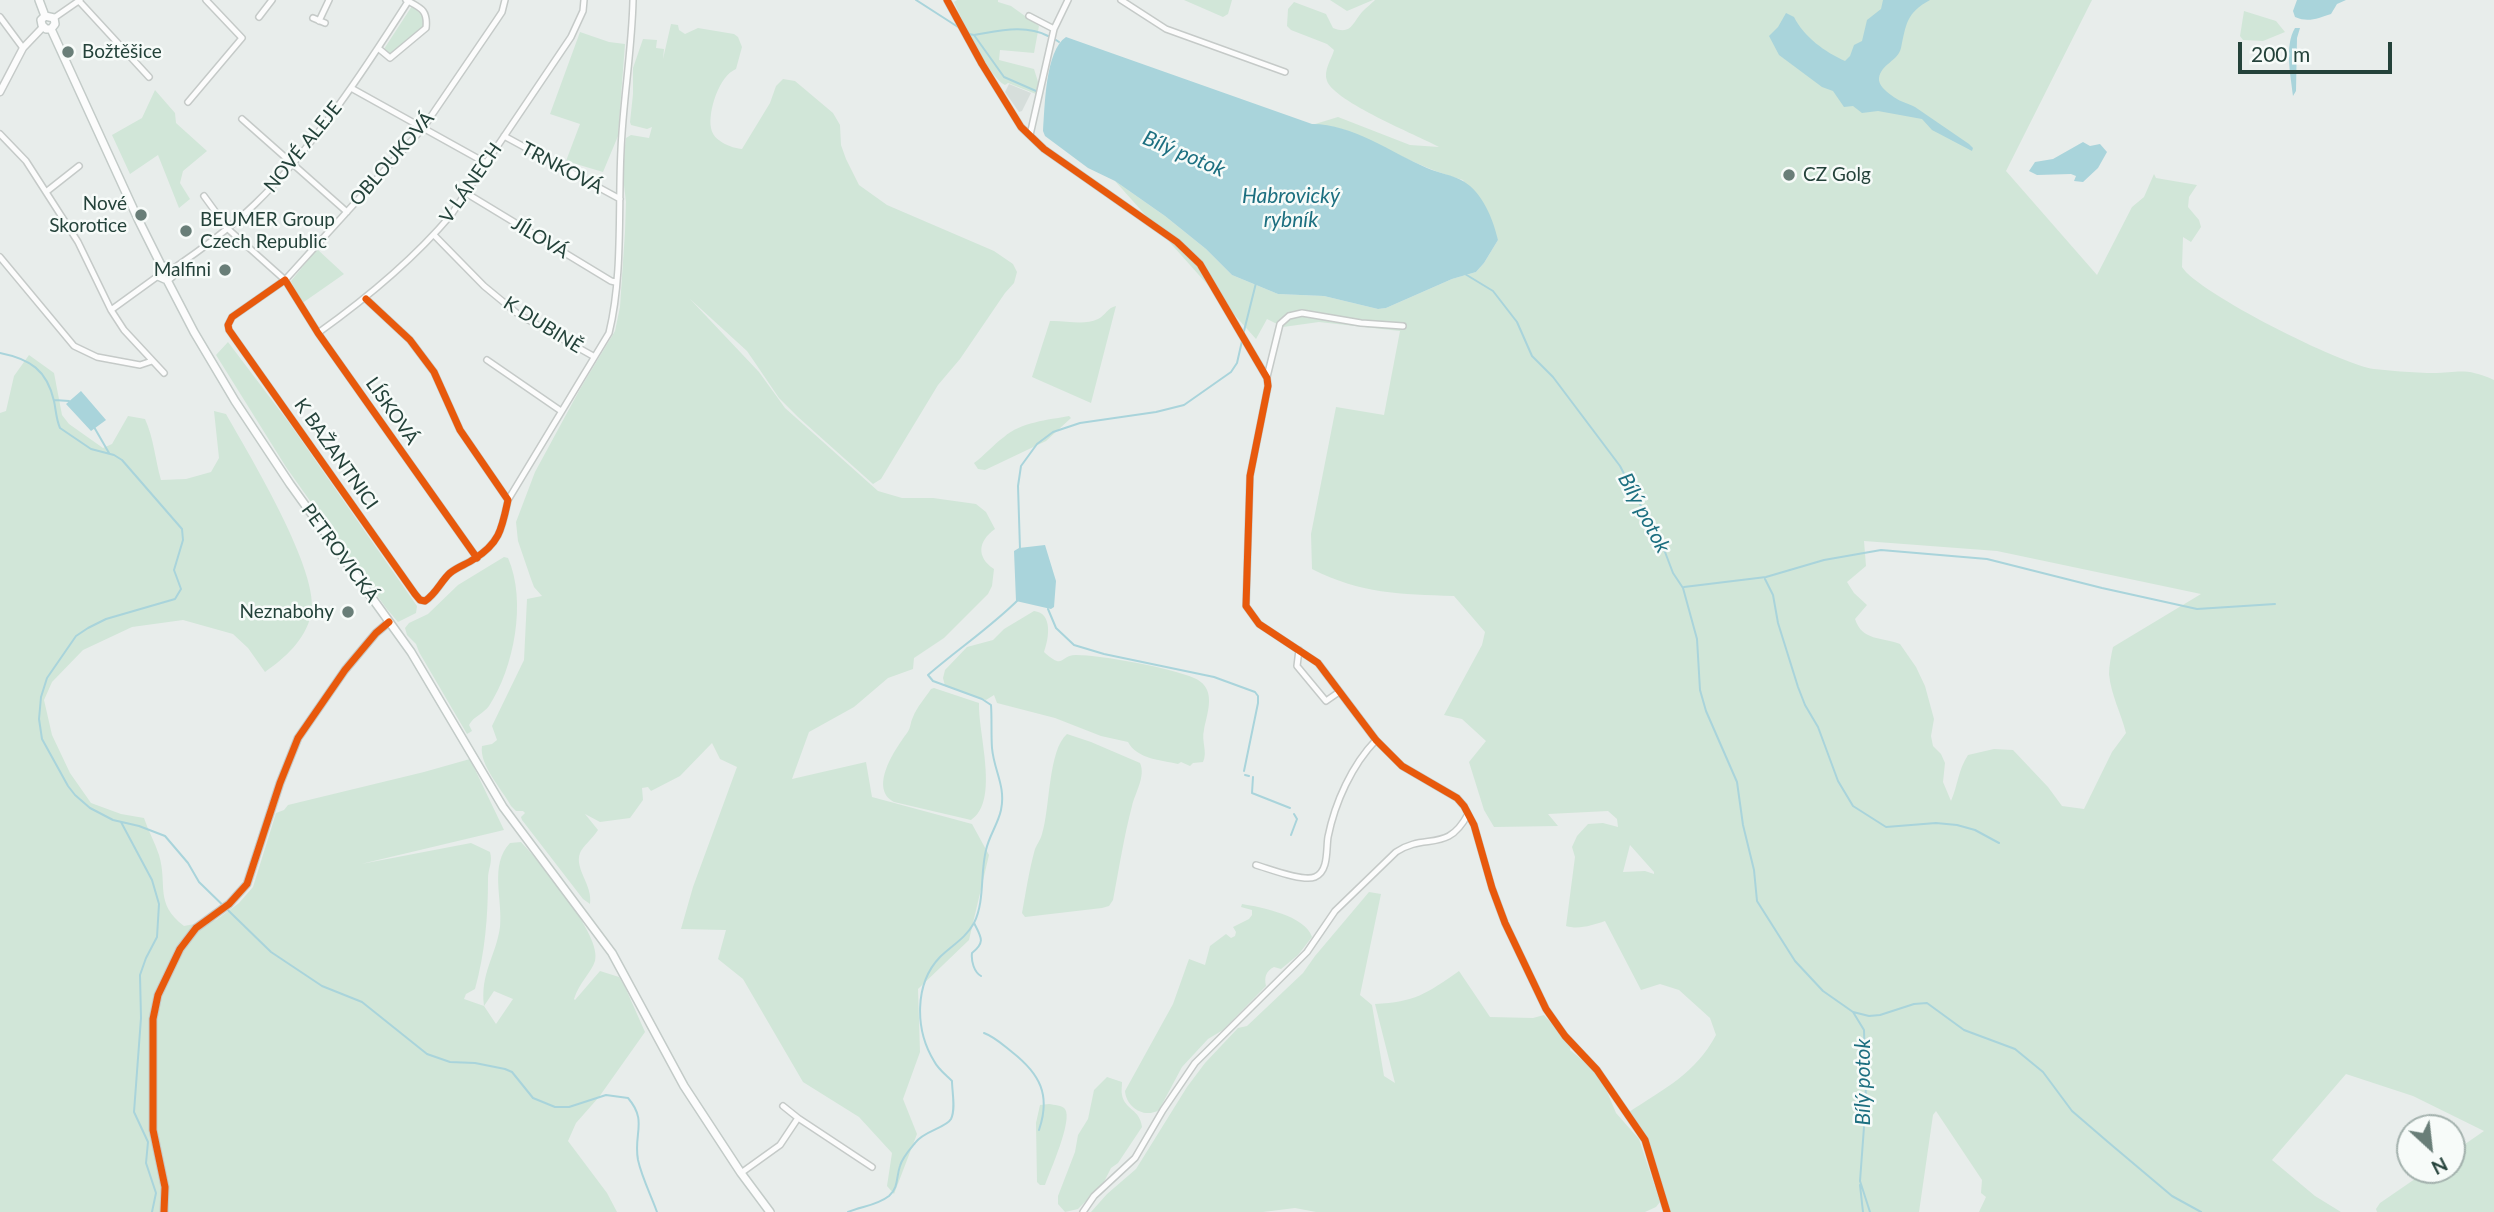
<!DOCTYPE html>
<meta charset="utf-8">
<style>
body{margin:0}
#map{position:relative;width:2494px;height:1212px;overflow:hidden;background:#e8edeb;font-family:Lato,sans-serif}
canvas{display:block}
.north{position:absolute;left:2396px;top:1114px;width:70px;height:70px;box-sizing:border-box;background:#f7fbf9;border:2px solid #a3b1ad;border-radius:50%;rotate:153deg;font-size:19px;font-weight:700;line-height:28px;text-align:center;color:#24423a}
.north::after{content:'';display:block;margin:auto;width:24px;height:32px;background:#697e78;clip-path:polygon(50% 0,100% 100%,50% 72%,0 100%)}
.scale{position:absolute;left:2238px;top:42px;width:154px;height:32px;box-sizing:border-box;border:4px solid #24423a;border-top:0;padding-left:9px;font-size:21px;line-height:24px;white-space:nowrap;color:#24423a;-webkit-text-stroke:5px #f7fbf9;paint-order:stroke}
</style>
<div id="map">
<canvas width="2494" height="1212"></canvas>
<div class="north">N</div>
<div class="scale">200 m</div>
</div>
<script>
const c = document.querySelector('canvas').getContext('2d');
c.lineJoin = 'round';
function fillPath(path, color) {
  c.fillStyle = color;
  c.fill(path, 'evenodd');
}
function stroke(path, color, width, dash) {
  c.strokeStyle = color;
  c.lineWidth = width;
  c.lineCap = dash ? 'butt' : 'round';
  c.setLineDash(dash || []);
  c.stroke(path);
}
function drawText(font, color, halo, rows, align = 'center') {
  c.font = font + ' Lato,sans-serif';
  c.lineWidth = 5;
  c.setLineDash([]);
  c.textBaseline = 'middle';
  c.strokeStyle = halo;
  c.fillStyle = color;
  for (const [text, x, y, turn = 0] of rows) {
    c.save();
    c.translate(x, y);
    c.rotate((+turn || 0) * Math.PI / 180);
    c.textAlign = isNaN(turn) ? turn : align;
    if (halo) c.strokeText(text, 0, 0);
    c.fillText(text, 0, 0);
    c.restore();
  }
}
fillPath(new Path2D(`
 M 1009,84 L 1031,93 L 1022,111 L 1019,112 L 1005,92 Z`), '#d6dedb');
fillPath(new Path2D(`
 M 953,0 L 954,2 L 957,0 L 998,0 L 998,2 L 1011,6 L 1039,26 L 1034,53 L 1000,50 L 999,60 L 1034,69 L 1039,85 L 1036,94 L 1008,83 L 1005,85 C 988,77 962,19 953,0 Z
 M 1184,0 L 1232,0 L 1228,14 L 1223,17 Z
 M 1330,0 L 1373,0 L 1347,11 Z
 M 1375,0 L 2092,0 L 2006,171 L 2097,275 L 2132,207 L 2144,197 L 2154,174 L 2156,178 L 2197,185 L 2189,197 L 2188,207 L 2199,220 L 2201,227 L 2191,242 L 2183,237 L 2182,267 C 2198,293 2342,365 2374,369 C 2391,371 2409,372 2427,373 C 2458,374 2462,366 2494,380 L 2494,1212 L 2377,1212 L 2376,1209 L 2380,1203 L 2428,1170 L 2452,1170 L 2452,1153 L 2484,1131 L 2413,1096 L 2346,1074 L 2272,1160 L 2315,1196 L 2341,1212 L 1979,1212 L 1986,1197 L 1981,1193 L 1982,1180 L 1936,1111 L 1933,1115 L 1919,1212 L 1669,1212 L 1648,1140 L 1629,1112 C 1664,1089 1696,1073 1716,1035 L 1710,1018 L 1679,990 L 1660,984 L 1641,990 L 1605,921 C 1593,925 1579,930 1566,926 L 1575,857 L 1572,847 L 1577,836 L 1588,824 L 1603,823 L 1618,827 L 1617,819 L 1608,811 L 1548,814 L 1558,826 L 1494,827 L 1484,810 L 1469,762 L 1486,741 L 1462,719 L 1444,715 L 1482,645 L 1485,632 L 1454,596 C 1400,594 1361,594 1312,569 L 1311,534 L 1336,407 L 1384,415 L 1400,331 L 1319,322 L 1283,327 L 1267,319 L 1256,339 L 1115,181 L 1165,216 L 1206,249 L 1232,275 L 1278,294 L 1324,296 L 1378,309 L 1386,308 L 1452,279 L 1476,272 L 1484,263 L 1498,240 L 1463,180 C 1438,173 1415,163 1392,152 C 1365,139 1343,124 1312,125 L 1338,117 L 1410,145 L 1439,147 C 1417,135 1335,102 1327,81 C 1323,70 1332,59 1334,50 L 1327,44 L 1291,30 L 1287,26 L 1288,9 L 1294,2 L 1326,14 L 1333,28 C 1351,35 1352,24 1362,12 C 1366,8 1372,3 1375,0 ZM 1864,541 L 1997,551 L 2201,594 L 2113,647 C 2111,656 2109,666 2109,674 C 2111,695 2121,713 2126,733 L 2112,752 L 2084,809 L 2062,806 L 2048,787 L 2013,750 L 1994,749 L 1968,755 C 1958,770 1958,785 1951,801 L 1943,782 L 1945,763 L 1941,754 L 1933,746 L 1931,736 L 1934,719 L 1925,686 L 1916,667 L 1900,644 C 1882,637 1862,641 1855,619 L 1867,605 L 1854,593 L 1847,582 L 1866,566 ZM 1630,845 L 1654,872 L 1654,874 L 1645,871 L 1623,872 Z
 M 412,6 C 423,12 424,16 423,28 L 390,54 L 384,49 Z
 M 2244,11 L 2276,21 L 2285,32 L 2263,41 L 2243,40 L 2240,36 Z
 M 671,24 L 678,25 L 679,30 L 685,34 L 698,28 L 734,34 L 738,37 L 742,47 L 736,69 C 719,76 708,111 711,128 C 713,141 731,148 742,149 L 770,103 L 776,86 L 783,79 L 795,81 L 833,113 L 840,125 L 841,145 L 846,159 L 859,185 L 887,205 L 994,251 L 1013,264 L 1017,272 L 1014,283 L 1005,293 L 960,359 L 938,385 L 881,479 L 873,484 L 798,417 L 779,398 L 747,351 L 690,299 L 759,372 L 785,408 L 878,491 L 902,498 L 933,498 L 976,504 L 986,512 L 995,529 C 978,541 976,557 994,569 L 992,586 L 988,594 L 944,638 L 914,658 L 913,669 L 888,678 L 854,707 L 809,732 L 792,779 L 866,762 L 872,797 L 972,824 L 989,855 L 969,940 L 918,989 L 920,1052 L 903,1099 L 917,1134 L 894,1194 L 887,1186 L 892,1153 L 859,1117 L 803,1082 L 743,979 L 718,959 L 726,930 L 681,929 L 693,887 L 737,767 L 720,759 L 712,743 L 680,776 L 651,791 L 648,787 L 642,788 L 643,800 L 630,818 L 600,822 L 585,814 L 598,830 C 593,838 583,846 580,853 C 574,869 593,885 590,904 L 583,899 L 522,820 L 521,817 L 525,813 L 523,811 L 516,811 L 511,806 C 502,789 479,765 482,746 L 492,744 L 497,740 L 492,726 L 524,660 L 527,599 L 542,596 L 534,587 L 531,579 L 518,541 L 516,522 L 535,472 L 580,389 L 615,331 L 620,307 L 625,232 L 626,202 L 622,168 L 626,138 L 631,135 L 649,138 L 652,127 L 647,129 L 631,125 L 630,122 L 633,94 L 633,68 L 643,39 L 657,40 L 656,48 L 664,49 L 663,59 Z
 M 580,32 L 609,42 L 625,44 L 618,136 L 603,172 L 566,161 L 580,124 L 550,114 Z
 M 155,90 L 175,113 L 176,123 L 207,151 L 183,171 L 180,183 L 190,199 L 179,208 L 158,155 L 130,174 L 112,135 L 142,118 Z
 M 317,249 L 344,274 L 301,304 L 291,281 Z
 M 1116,306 L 1091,403 L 1032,377 L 1050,321 C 1065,320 1083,326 1098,319 C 1106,315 1107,308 1116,306 Z
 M 228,342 L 290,424 L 417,606 L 416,613 L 398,622 L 386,608 L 286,467 L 216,355 Z
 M 29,355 L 54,373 L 62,415 L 69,424 L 103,448 L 112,444 L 128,416 L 145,419 C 154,439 155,459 161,480 L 186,479 L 211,472 L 219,458 L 214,411 L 226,414 C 248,453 322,574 311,615 C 305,640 285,658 265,672 L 248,648 L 233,634 L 183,620 L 132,627 L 83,650 L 52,682 L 44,700 L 52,735 L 70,773 L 91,803 L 121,814 L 144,818 C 148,830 155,843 159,855 C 168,885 154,903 184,926 L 216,920 L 239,903 L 253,887 L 276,813 L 284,810 L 288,805 L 424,772 L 470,759 L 504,830 L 361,864 L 471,843 L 490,852 C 493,863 488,868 488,879 C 488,917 485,953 475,989 L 466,994 L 464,999 L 484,1006 C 480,973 496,956 500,927 C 503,899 489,865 510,843 L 521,842 C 539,861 603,936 595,961 C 591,973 579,983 574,999 L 575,1000 L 600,971 L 619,977 L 625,987 L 645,1032 L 599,1097 L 576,1123 L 568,1141 L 607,1193 L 617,1212 L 0,1212 L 0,413 L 6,411 L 14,376 ZM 494,991 L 513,999 L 496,1024 L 484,1006 Z
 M 1069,416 L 1071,418 L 1046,441 L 985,470 L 978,469 L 974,463 C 985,455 993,445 1004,437 C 1021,422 1048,420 1069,416 Z
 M 504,557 L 508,558 C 527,601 514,668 489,706 C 483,714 474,716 469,725 L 472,731 L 467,734 L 419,652 L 416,644 L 407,635 L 405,628 L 409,623 L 428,614 L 458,585 Z
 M 1034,611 C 1053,613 1049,638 1044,652 C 1065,671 1059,655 1076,655 C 1101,655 1172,668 1194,678 C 1199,680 1204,684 1206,688 C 1213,700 1206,718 1204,730 C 1201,741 1208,752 1203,762 L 1193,763 L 1190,766 L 1181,762 L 1178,764 C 1161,760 1137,759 1128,742 L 1101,736 L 1055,718 L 997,703 L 994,695 L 986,700 L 945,686 L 943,678 L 945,670 L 967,647 L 993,640 L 1004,629 Z
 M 934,688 L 979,703 C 978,734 1000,801 971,820 L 894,802 C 868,788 896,748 907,733 C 911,728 910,723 913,717 C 917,707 925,698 931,689 Z
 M 1067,734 L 1091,742 L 1140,763 C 1146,776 1135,793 1132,806 C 1124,836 1119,869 1113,900 L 1109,906 L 1102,908 L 1025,917 L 1022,913 C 1026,892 1029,870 1035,849 C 1037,844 1041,839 1042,834 C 1050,810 1048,750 1067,734 Z
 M 1369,892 L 1381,894 L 1360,995 L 1372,1005 L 1384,1076 L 1395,1083 L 1375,1004 C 1415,1002 1426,994 1459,971 L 1490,1017 L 1533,1018 L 1544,1015 L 1571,1046 L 1570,1050 L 1591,1067 L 1606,1089 L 1616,1113 L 1639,1139 L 1660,1202 L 1656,1207 L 1645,1212 L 1316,1212 L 1295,1208 L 1263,1212 L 1091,1212 L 1107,1194 L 1136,1169 L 1187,1087 L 1205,1063 L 1238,1028 L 1247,1026 L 1303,973 L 1315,956 Z
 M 1242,904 C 1261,907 1306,916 1312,937 L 1298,955 L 1281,969 L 1274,967 C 1266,971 1264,977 1266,986 L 1223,1030 L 1208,1039 L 1182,1067 L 1159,1110 C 1144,1119 1126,1107 1125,1091 L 1173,1004 L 1189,959 L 1205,965 L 1210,946 L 1226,934 L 1231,938 L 1235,936 L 1236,932 L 1233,927 L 1249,919 L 1252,915 L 1252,910 L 1241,907 Z
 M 1107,1077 L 1122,1082 C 1122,1087 1121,1091 1122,1095 C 1125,1110 1140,1109 1142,1127 L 1118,1163 L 1111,1168 L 1103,1184 L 1078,1209 L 1065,1212 L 1058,1204 L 1058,1196 L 1075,1152 L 1078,1135 L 1088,1119 L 1094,1090 Z
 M 1049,1104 C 1054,1105 1062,1105 1065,1109 C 1073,1120 1050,1171 1045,1185 L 1040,1185 L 1037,1182 L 1036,1123 L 1040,1105 Z`), '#d1e6d8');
fillPath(new Path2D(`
 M 1883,0 L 1930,0 C 1906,13 1906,25 1901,48 C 1898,61 1881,64 1879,78 C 1878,85 1886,91 1891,95 C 1898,101 1907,103 1915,107 C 1933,119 1951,132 1969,144 L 1973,148 L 1972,151 L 1932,130 L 1922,119 L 1878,111 L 1862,113 L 1853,106 L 1844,107 L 1833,91 L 1822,87 L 1779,55 L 1769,36 L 1778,27 L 1786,13 L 1794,17 C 1804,37 1825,52 1845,61 L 1850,56 L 1854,45 L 1862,41 L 1867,20 L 1881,9 Z
 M 2297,0 L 2346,0 L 2337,4 L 2331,14 C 2318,18 2309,23 2295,17 L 2293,11 Z
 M 2295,28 L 2300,28 L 2297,38 L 2296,91 L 2293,96 C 2291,76 2284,46 2295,28 Z
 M 1066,37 L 1312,124 C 1353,124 1390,152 1427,168 C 1438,173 1453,175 1463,181 C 1483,193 1493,219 1498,240 L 1484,263 L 1476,272 L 1452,279 L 1386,308 L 1378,309 L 1324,296 L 1278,294 L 1232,275 L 1206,249 L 1165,216 L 1115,181 L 1088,168 L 1045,136 L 1043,131 C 1045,107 1045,51 1066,37 Z
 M 2083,142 L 2090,146 L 2100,144 L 2107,152 L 2098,168 L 2083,182 L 2074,181 L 2076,176 L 2071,174 L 2037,175 L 2029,171 L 2035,162 L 2053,159 Z
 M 81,391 L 106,420 L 91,431 L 66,404 Z
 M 1045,545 L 1056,581 L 1054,607 L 1051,609 L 1016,601 L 1014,551 L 1019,548 Z`), '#a9d4db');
stroke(new Path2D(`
 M 916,0 L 958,27
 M 969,34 L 974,35 L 1004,77 L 1036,91
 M 974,35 C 999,31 1025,24 1048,36
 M 1056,40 L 1059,42
 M 1465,274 L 1493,291 L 1517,322 L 1532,356 L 1553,377 L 1620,466 L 1665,552 L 1673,573 L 1683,588 L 1697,639 L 1700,690 L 1706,711 L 1737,782 L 1743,825 L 1754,870 L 1757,901 L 1795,961 L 1823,991 L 1853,1012 L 1864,1030 L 1866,1100 L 1860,1181 L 1870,1212
 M 1243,335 L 1256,283
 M 0,353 C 30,359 47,370 54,401 C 56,410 56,419 60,428 L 91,449 L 114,455 L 122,460 L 182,529 L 183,540 L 174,570 L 181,589 L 175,599 L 106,619 L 88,628 L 76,636 L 47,678 L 41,697 L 39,719 L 42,739 L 68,786 L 75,795 L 90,808 L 113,820 L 139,826 L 165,836 L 188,863 L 199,882 L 271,952 L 322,986 L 362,1002 L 427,1054 L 450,1062 L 475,1063 L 505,1069 L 512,1072 L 533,1098 L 555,1107 L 569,1107 L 606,1095 L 628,1098 C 648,1121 633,1134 638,1160 C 642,1178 651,1195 657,1212
 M 54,400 L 69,401
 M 94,427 L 109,453
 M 1020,549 L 1018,486 L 1021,466 L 1037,444 L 1053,432 L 1080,423 L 1156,412 L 1184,405 L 1231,372 L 1237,363 L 1242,341
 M 1765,579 L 1773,595 L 1778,623 L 1798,687 L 1805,705 L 1818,727 L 1838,781 L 1853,806 L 1886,827 L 1936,823 L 1957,825 L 1975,830 L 1999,843
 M 1684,587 L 1766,577 L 1824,560 L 1881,550 L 1987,559 L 2102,588 L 2197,609 L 2275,604
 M 1048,609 L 1056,628 L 1074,645 L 1104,654 L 1214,677 L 1255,692 L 1258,696 L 1258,703 L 1244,771
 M 1245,775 L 1249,776
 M 1253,777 L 1252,793 L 1290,808
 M 121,822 L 152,880 L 159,904 L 157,937 L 146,958 L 140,975 L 141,1018 L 134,1112 L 148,1142 L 146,1163 L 156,1193 L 152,1212
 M 1291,835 L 1297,819 L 1294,814
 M 974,923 C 981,937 986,942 972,953 C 971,961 974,972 981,976
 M 1853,1012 L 1869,1016 L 1880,1015 L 1914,1004 L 1927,1003 L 1964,1030 L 2015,1049 L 2043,1072 L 2072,1111 L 2108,1142 L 2172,1196 L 2201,1212
 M 984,1033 C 995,1037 1003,1045 1012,1052 C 1040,1074 1051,1095 1039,1130
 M 1860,1185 L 1863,1212
 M 848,1212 C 862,1206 876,1206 889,1196 C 899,1187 896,1177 900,1166 C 902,1158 910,1149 915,1143 C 923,1131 946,1128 951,1119 C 956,1109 952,1092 952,1081 C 946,1075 938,1069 934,1061 C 915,1030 914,984 940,957 C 951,946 966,938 974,923 C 985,901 980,874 986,850 C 989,836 998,824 1001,810 C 1006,786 994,771 992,748 C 991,734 992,719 991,705 L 982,699 L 933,681 L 928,675 C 958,649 991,627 1019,599`), '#a9d4db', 2);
const minor = new Path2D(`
 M 947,0 L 982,64 L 1021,127 L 1044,149 L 1177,242 L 1200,264 L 1267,378 L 1268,386 L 1250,476 L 1246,606 L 1259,624 L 1318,663 L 1376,740 L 1402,766 L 1457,798 L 1464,806 L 1474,825 L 1492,888 L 1505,923 L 1546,1009 L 1565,1036 L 1597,1070 L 1645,1140 L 1667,1212
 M 1121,0 L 1166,29 L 1285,72
 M 79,1 L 149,77
 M 1029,16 L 1054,29 L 1030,135
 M 0,17 L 23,48
 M 259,17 L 272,0
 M 54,18 L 80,0
 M 313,18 L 325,23
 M 319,21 L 329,0
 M 1054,29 L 1068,0
 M 378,48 L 390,58 L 426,28 C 428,10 421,8 406,0
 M 351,88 L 486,163
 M 188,102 L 242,38 L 206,0
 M 242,119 L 347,212
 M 0,134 L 26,161 L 78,242 L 111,310 L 124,330 L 164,373
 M 504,136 L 620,199
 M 46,192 L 79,166
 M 466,193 L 611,281 L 615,282
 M 204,196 L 228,229 L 285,280 L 423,128 L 496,21 L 502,12 L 505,0
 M 434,235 L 484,286 L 518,314 L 593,356
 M 0,257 L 74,346 L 97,357 L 140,365 L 152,361
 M 171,270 C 201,250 229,229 255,204 C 314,147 365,69 409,0
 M 366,299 L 410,340 L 434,372 L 460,430 L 508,500 C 502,528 500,543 474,559 C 467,564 457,567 450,573 C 441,581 436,594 425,601 L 420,600 L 415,594 L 229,330 L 228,325 L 232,317 L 285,280 L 318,333 L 477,558
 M 111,310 L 158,276
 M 318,333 C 367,298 412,261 451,215 L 571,37 L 583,11 L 584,0
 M 487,360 L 561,411
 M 1267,377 L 1280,324 L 1289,316 L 1302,313 L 1361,323 L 1403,326
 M 508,500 L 609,333 C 623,276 618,209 621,150 C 623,100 632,50 633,0
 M 1299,650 L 1297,666 L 1326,701 L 1339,692
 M 1256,865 C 1270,869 1303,882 1315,877 C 1329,871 1326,849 1328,837 C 1335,802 1352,765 1376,740
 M 798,1118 L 872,1167
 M 741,1173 L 780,1145 L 798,1118 L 783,1106
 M 1083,1212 L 1094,1196 L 1135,1158 L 1163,1110 L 1195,1063 L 1307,952 L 1335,911 L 1396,852 C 1426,832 1447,854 1468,814`);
const tertiary = new Path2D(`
 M 0,92 L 23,48 L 43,27
 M 164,1212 L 165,1187 L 153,1130 L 153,1019 L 158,995 L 180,949 L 196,928 L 229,904 L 247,884 L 280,783 L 298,738 L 345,670 L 376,633 L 389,622`);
const secondary = new Path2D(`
 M 39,0 L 45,16
 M 45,16 L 54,18 L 55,24 L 51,29
 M 45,16 L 41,20 L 42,25 L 46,29 L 51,29
 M 51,29 L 138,219 L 162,267
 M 162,267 L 167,266 L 171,270 L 172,276 L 167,280
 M 162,267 L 158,271 L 158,276 L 167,280
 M 167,280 L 194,332 L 235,401 L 290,484 L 411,652 L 503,807 L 612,953 L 684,1086 L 741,1173 L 770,1212`);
stroke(minor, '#c5cac8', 8);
stroke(tertiary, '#c5cac8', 9);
stroke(secondary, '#c3cbc8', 10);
stroke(minor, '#fcfcfc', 5);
stroke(tertiary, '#fcfcfc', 6);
stroke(secondary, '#fcfcfc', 7);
stroke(new Path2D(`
 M 947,0 L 982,64 L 1021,127 L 1044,149 L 1177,242 L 1200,264 L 1267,378 L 1268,386 L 1250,476 L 1246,606 L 1259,624 L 1318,663 L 1376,740 L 1402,766 L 1457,798 L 1464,806 L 1474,825 L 1492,888 L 1505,923 L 1546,1009 L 1565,1036 L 1597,1070 L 1645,1140 L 1667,1212
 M 366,299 L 410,340 L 434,372 L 460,430 L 508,500 C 502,528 500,543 474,559 C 467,564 457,567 450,573 C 441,581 436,594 425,601 L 420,600 L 415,594 L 229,330 L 228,325 L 232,317 L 285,280 L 318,333 L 477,558
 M 164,1212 L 165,1187 L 153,1130 L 153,1019 L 158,995 L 180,949 L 196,928 L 229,904 L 247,884 L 280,783 L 298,738 L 345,670 L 376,633 L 389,622`), '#e8590c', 7);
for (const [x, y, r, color] of [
 [68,52,7,"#697e78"],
 [1789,175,7,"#697e78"],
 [141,215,7,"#697e78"],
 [186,231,7,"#697e78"],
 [225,270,7,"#697e78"],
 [348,612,7,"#697e78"]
]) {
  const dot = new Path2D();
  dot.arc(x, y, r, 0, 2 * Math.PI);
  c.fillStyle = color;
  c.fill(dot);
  stroke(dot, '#f7fbf9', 2.5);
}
drawText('19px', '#24423a', '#f7fbf9', [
 ["Božtěšice",82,52],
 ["CZ Golg",1803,175],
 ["Nové",127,204,"right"],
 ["Skorotice",127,226,"right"],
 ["BEUMER Group",200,220],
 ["Czech Republic",200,242],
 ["Malfini",211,270,"right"],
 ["Neznabohy",334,612,"right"]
], 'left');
drawText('19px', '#24423a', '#f7fbf9', [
 ["NOVÉ ALEJE",303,147,-51],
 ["OBLOUKOVÁ",392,159,-49],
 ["TRNKOVÁ",562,168,28],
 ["V LÁNECH",471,183,-55],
 ["JÍLOVÁ",540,238,31],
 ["K DUBINĚ",543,325,32],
 ["LÍSKOVÁ",392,411,55],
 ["K BAŽANTNICI",336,454,55],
 ["PETROVICKÁ",340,553,54]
]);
drawText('italic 21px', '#1c6f80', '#f7fbf9', [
 ["Bílý potok",1184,154,23],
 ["Habrovický",1291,196],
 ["rybník",1291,220],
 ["Bílý potok",1644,513,62],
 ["Bílý potok",1863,1082,-90]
]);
</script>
